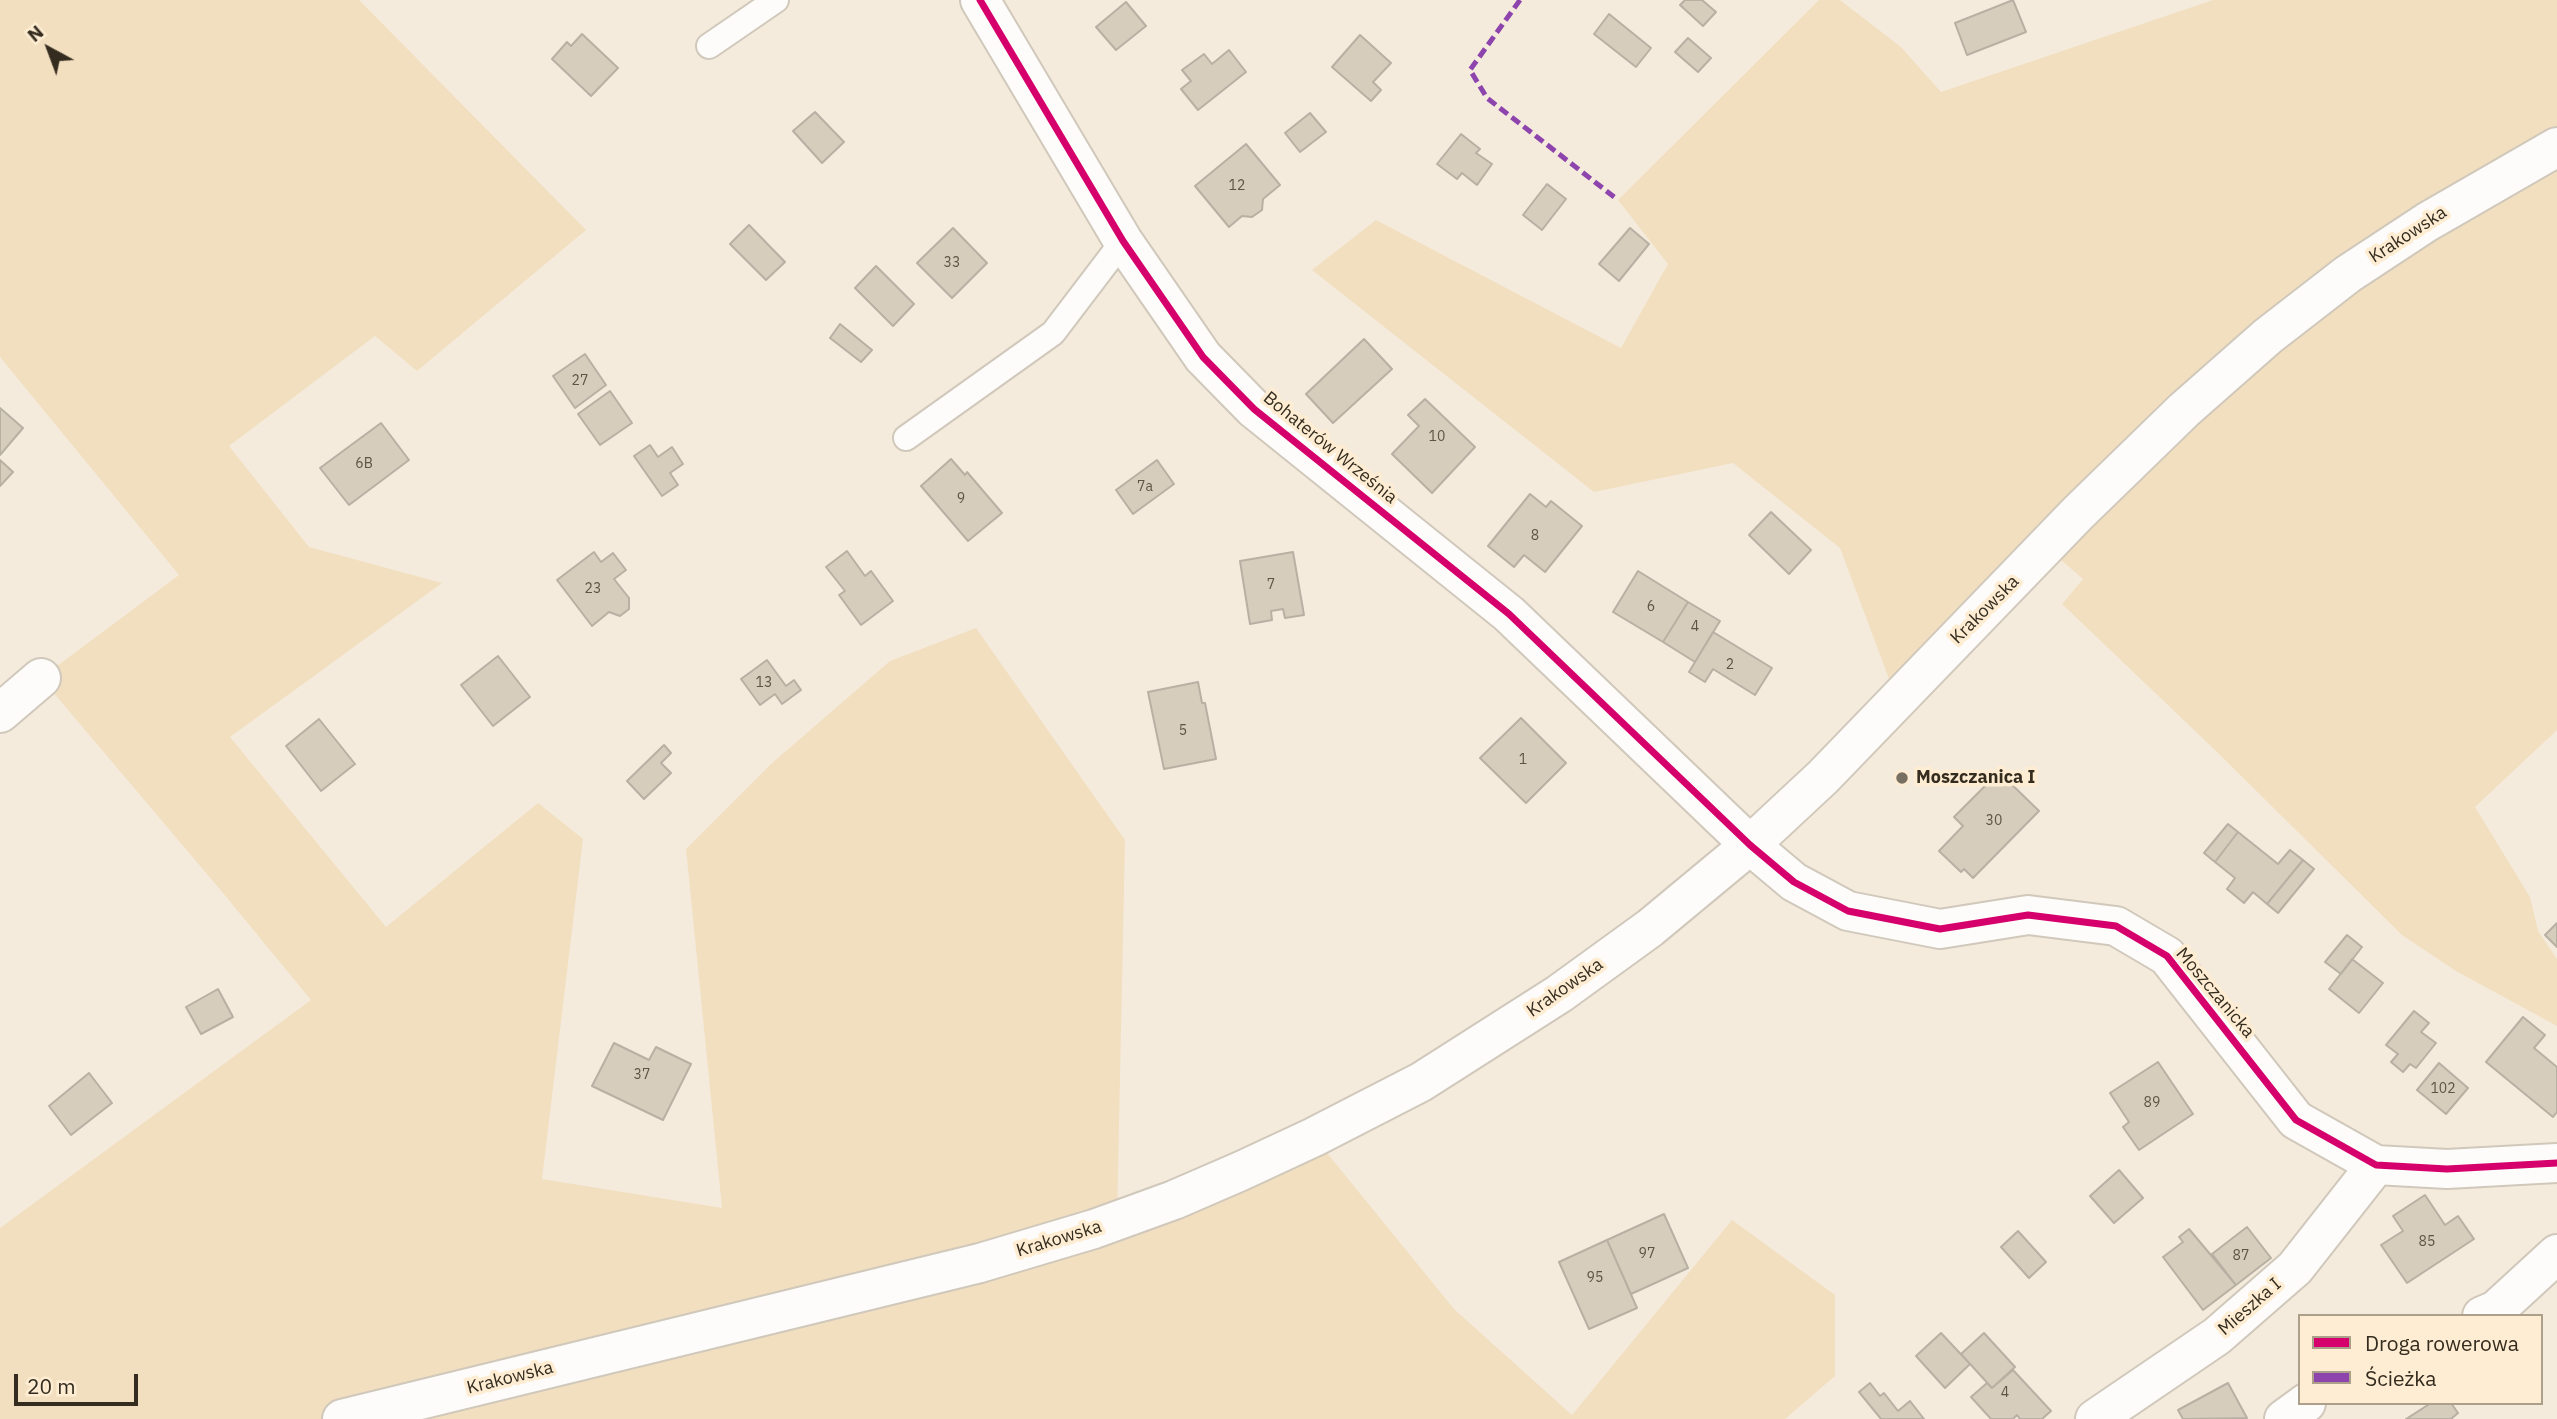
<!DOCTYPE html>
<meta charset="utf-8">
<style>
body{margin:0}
#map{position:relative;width:2557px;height:1419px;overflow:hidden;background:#f4ebdc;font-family:"IBM Plex Sans",sans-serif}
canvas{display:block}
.legend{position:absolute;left:2298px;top:1314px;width:245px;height:91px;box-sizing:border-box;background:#feedd2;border:2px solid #ada08a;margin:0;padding:9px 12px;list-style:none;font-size:21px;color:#342c1f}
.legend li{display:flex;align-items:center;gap:14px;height:35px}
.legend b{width:35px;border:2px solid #ada08a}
.north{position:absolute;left:14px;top:14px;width:70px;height:70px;-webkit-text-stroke:5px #feedd2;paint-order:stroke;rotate:319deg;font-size:19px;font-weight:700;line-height:28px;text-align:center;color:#342c1f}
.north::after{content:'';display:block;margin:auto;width:24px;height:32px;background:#342c1f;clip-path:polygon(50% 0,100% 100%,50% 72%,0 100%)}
.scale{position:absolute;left:14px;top:1374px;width:124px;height:32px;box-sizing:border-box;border:4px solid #342c1f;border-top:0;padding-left:9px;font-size:21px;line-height:24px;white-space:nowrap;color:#342c1f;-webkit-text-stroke:5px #feedd2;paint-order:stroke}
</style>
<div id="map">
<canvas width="2557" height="1419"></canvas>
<ul class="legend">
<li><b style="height:9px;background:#d6006c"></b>Droga rowerowa</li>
<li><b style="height:9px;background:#8e44ad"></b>Ścieżka</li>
</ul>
<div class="north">N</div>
<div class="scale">20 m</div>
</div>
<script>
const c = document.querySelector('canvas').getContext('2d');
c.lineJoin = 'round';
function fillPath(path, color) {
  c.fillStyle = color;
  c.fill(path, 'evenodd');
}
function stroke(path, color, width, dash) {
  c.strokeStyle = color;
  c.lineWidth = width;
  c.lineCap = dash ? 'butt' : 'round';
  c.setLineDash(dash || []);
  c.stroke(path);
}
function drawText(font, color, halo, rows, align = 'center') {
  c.font = font + ' "IBM Plex Sans",sans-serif';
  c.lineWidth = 7;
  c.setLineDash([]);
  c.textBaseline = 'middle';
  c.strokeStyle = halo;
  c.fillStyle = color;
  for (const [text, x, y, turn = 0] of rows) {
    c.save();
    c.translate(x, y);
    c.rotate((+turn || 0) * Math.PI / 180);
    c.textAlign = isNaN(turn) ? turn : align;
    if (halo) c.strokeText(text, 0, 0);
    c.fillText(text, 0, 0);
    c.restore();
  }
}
fillPath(new Path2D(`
 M 0,0 L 359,0 L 586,230 L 417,371 L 375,336 L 229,446 L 309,547 L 442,583 L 230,737 L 386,927 L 538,803 L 583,839 L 542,1179 L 722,1208 L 686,849 L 771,764 L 890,661 L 976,628 L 1125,840 L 1117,1220 L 1314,1137 L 1454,1309 L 1572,1415 L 1732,1220 L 1835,1295 L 1835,1376 L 1785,1419 L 0,1419 L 0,1228 L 311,1000 L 223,893 L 41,678 L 179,575 L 0,357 Z
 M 1819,0 L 1840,0 L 1901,47 L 1941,92 L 2213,0 L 2557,0 L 2557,730 L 2475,807 L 2530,897 L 2538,931 L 2557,959 L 2557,1026 L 2456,971 L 2402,935 L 2215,750 L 2062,604 L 2083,579 L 2047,548 L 1897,700 L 1840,548 L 1733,463 L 1594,492 L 1312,270 L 1376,220 L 1621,348 L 1668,264 L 1618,200 Z`), '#f2dfc0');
const building = new Path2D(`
 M 1685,0 L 1702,0 L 1716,12 L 1703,26 L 1680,5 Z
 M 2013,0 L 2026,32 L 1967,55 L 1955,23 Z
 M 1126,2 L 1146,26 L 1116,50 L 1096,27 Z
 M 1609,14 L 1651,48 L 1636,67 L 1594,34 Z
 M 582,34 L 618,68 L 591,96 L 552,59 L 567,42 L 571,46 Z
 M 1360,35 L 1391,63 L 1373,82 L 1381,90 L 1371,101 L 1332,67 Z
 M 1688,38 L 1711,58 L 1698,72 L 1675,52 Z
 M 1229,50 L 1246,72 L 1198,110 L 1181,89 L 1191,81 L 1182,70 L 1204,54 L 1212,64 Z
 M 815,112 L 844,142 L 822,163 L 793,131 Z
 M 1310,113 L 1326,132 L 1300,152 L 1285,133 Z
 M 1461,134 L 1480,149 L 1476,153 L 1492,164 L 1477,185 L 1462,173 L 1457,179 L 1437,164 Z
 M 1246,144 L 1280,185 L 1263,199 L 1262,210 L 1252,217 L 1242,216 L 1229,227 L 1195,186 Z
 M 1547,184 L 1566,199 L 1542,230 L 1523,215 Z
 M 749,225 L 785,262 L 766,280 L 730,244 Z
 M 953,228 L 987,263 L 952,298 L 917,263 Z
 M 1630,228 L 1649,244 L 1619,281 L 1599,264 Z
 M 876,266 L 914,304 L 893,326 L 855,288 Z
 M 840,324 L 872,350 L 861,362 L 830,338 Z
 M 1364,339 L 1392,369 L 1333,423 L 1306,394 Z
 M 585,354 L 606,385 L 575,408 L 553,376 Z
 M 610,391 L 632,423 L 600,445 L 578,414 Z
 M 1425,399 L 1475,447 L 1432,493 L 1392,454 L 1419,426 L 1408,415 Z
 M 0,408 L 23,428 L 0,455 Z
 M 381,423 L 409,460 L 349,505 L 320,468 Z
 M 650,445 L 658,457 L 672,447 L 683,464 L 670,473 L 678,485 L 662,496 L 634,456 Z
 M 951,459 L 965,475 L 967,472 L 1002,513 L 968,541 L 921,486 Z
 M 0,460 L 13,472 L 0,486 Z
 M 1157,460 L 1174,484 L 1133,514 L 1116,490 Z
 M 1530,494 L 1546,507 L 1551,501 L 1582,526 L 1545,572 L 1524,555 L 1514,567 L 1488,546 Z
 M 1771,512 L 1811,550 L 1789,574 L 1749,535 Z
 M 847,551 L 865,576 L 871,571 L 893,601 L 861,625 L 839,595 L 845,591 L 826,567 Z
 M 594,552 L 601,562 L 613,553 L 626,570 L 614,579 L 629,598 L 629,609 L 620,616 L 609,612 L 592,626 L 557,580 Z
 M 1293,552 L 1304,615 L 1285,618 L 1283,609 L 1271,611 L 1272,620 L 1250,624 L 1240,561 Z
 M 1638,571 L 1688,602 L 1663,642 L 1613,612 Z
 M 1688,602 L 1720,621 L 1695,662 L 1663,642 Z
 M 1713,632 L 1772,668 L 1755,695 L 1713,669 L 1705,682 L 1689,672 Z
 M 498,656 L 530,697 L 493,726 L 461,685 Z
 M 767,660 L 786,686 L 794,680 L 801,690 L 782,704 L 775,694 L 760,705 L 741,679 Z
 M 1198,682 L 1202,703 L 1205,703 L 1216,759 L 1164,769 L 1148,692 Z
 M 1521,718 L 1566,763 L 1526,803 L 1480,758 Z
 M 319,719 L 355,764 L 321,791 L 286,746 Z
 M 664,745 L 671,753 L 661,763 L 671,773 L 644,799 L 627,781 Z
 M 1999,772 L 2039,811 L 1973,878 L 1964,869 L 1961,872 L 1939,851 L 1963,826 L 1954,817 Z
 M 2228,824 L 2238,832 L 2215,862 L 2204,853 Z
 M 2238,832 L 2278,864 L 2290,850 L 2303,860 L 2267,904 L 2253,892 L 2244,903 L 2227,889 L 2235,878 L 2215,862 Z
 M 2303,860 L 2314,869 L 2278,913 L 2267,904 Z
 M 2557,923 L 2557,947 L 2545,935 Z
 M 2347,935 L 2362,947 L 2341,974 L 2325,962 Z
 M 2352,959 L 2383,983 L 2359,1013 L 2329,989 Z
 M 218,989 L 233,1017 L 201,1034 L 186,1007 Z
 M 2414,1011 L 2429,1023 L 2421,1032 L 2436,1043 L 2416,1068 L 2410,1064 L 2403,1072 L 2391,1062 L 2398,1054 L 2386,1045 Z
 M 2523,1017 L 2545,1035 L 2534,1048 L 2557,1067 L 2557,1112 L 2553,1117 L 2486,1062 Z
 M 614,1043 L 649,1060 L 656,1047 L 691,1064 L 663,1120 L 592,1086 Z
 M 2158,1062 L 2193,1114 L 2139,1150 L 2123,1127 L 2129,1122 L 2110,1093 Z
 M 2439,1063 L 2468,1088 L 2446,1114 L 2417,1090 Z
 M 89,1073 L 112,1103 L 71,1135 L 49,1106 Z
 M 2119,1170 L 2143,1198 L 2114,1223 L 2090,1196 Z
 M 2425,1195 L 2445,1225 L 2458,1216 L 2474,1239 L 2407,1283 L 2381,1245 L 2403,1231 L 2393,1216 Z
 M 1664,1214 L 1688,1268 L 1631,1294 L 1607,1240 Z
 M 2247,1227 L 2271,1258 L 2236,1285 L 2212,1254 Z
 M 2189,1229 L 2236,1285 L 2203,1310 L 2163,1257 L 2183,1242 L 2179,1237 Z
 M 2018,1231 L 2046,1262 L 2029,1278 L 2001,1247 Z
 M 1607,1240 L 1637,1308 L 1589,1329 L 1559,1262 Z
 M 1941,1333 L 1970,1364 L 1945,1388 L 1916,1356 Z
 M 1984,1333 L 2015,1367 L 1992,1388 L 1961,1354 Z
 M 2013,1370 L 2051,1411 L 2042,1419 L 2020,1419 L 2017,1415 L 2013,1419 L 1991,1419 L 1971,1397 L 1987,1383 L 1992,1388 Z
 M 1870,1383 L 1880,1396 L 1884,1393 L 1898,1411 L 1910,1401 L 1924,1419 L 1881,1419 L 1859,1392 Z
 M 2228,1383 L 2247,1418 L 2183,1419 L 2178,1410 Z
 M 2431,1403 L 2451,1403 L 2458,1413 L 2451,1419 L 2406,1419 Z`);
fillPath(building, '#d7cdbd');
stroke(building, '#b8b0a3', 2);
const lane = new Path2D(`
 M 709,46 L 776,0
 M 906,438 L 1053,333 L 1123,241`);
const street = new Path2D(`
 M 980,0 L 1123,241 L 1203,357 L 1254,409 L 1509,614 L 1750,845
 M 0,713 L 41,678
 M 2482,1316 L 2496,1310 L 2557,1254
 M 2095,1419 L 2217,1336 L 2295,1268 L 2376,1165
 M 2284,1419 L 2306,1403`);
const secondary = new Path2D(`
 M 1750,845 L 1794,882 L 1848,911 L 1940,929 L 2028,915 L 2116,926 L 2167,956 L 2296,1120 L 2376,1165 L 2447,1169 L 2557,1163
 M 342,1419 L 980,1263 L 1094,1229 L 1174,1200 L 1241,1171 L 1314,1137 L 1421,1082 L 1559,994 L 1650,928 L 1750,845 L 1823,777 L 2078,513 L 2184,410 L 2268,336 L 2348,274 L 2427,222 L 2557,147`);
stroke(lane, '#d0c8bb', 28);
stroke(street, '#d0c8bb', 42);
stroke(secondary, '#d0c8bb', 42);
stroke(lane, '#fdfcfa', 24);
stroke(street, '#fdfcfa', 38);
stroke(secondary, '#fdfcfa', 38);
stroke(new Path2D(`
 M 1520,0 L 1470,70 L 1487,98 L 1618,200`), '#8e44ad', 5, [10, 5]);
stroke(new Path2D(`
 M 980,0 L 1123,241 L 1203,357 L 1254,409 L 1509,614 L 1750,845 L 1794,882 L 1848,911 L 1940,929 L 2028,915 L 2116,926 L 2167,956 L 2296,1120 L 2376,1165 L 2447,1169 L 2557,1163`), '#d6006c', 7);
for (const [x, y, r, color] of [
 [1902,778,7,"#776f61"]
]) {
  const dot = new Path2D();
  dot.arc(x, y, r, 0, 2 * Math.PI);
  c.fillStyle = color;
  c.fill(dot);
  stroke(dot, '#feedd2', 2.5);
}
drawText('14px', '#5d5446', null, [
 ["12",1237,186],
 ["33",952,263],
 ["27",580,381],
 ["10",1437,437],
 ["6B",364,464],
 ["7a",1145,487],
 ["9",961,499],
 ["8",1535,536],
 ["7",1271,585],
 ["23",593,589],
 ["6",1651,607],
 ["4",1695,627],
 ["2",1730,665],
 ["13",764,683],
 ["5",1183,731],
 ["1",1523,760],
 ["30",1994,821],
 ["37",642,1075],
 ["102",2443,1089],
 ["89",2152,1103],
 ["85",2427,1242],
 ["97",1647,1254],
 ["87",2241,1256],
 ["95",1595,1278],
 ["4",2005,1393]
]);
drawText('18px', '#342c1f', '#feedd2', [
 ["Krakowska",2408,235,-33],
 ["Bohaterów Września",1330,448,39],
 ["Krakowska",1985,610,-45],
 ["Krakowska",1565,988,-35],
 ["Moszczanicka",2215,993,50],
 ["Krakowska",1059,1239,-17],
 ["Mieszka I",2250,1307,-41],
 ["Krakowska",510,1378,-14]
]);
drawText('bold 18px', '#342c1f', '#feedd2', [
 ["Moszczanica I",1916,778]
], 'left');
</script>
